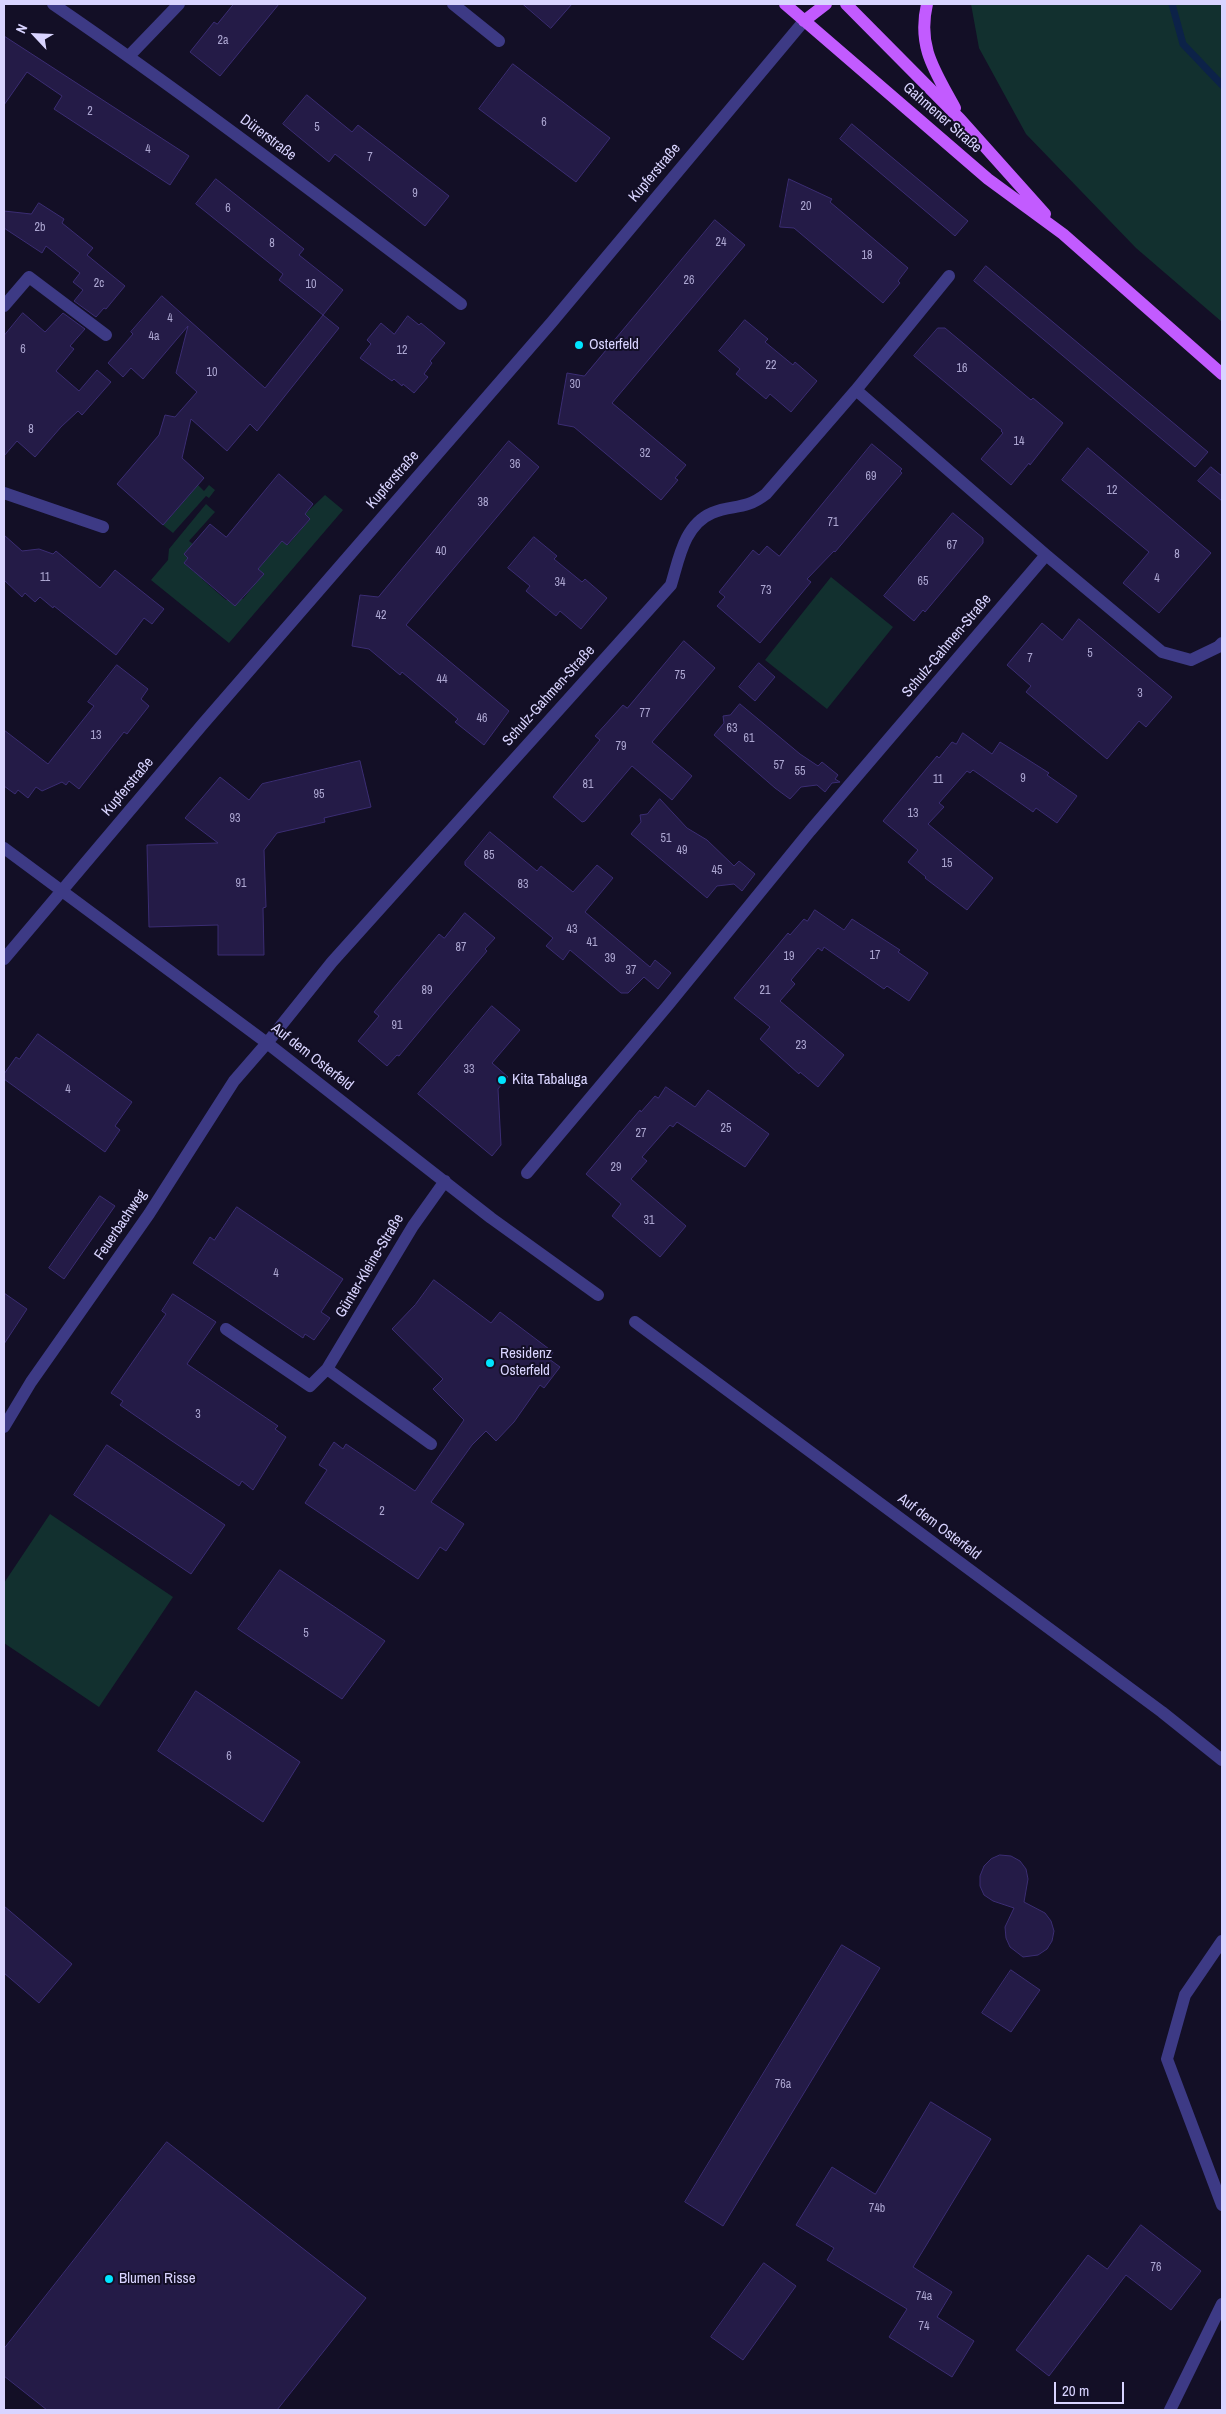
<!DOCTYPE html>
<meta charset="utf-8">
<style>
body{margin:0}
#map{position:relative;width:1226px;height:2414px;overflow:hidden;background:#130f26;font-family:"Archivo Narrow",sans-serif}
canvas{display:block}
.frame{position:absolute;inset:0;border:5px solid #d9d4ff;pointer-events:none}
.north{position:absolute;left:10px;top:10px;width:50px;height:50px;-webkit-text-stroke:4px #130f26;paint-order:stroke;rotate:295deg;font-size:14px;font-weight:700;line-height:20px;text-align:center;color:#d9d4ff}
.north::after{content:'';display:block;margin:auto;width:18px;height:22px;background:#d9d4ff;clip-path:polygon(50% 0,100% 100%,50% 72%,0 100%)}
.scale{position:absolute;left:1054px;top:2382px;width:70px;height:22px;box-sizing:border-box;border:2px solid #d9d4ff;border-top:0;padding-left:6px;font-size:15px;line-height:18px;white-space:nowrap;color:#d9d4ff;-webkit-text-stroke:4px #130f26;paint-order:stroke}
</style>
<div id="map">
<canvas width="1226" height="2414"></canvas>
<div class="frame"></div>
<div class="north">N</div>
<div class="scale">20 m</div>
</div>
<script>
const c = document.querySelector('canvas').getContext('2d');
c.lineJoin = 'round';
function fillPath(path, color) {
  c.fillStyle = color;
  c.fill(path, 'evenodd');
}
function stroke(path, color, width, dash) {
  c.strokeStyle = color;
  c.lineWidth = width;
  c.lineCap = dash ? 'butt' : 'round';
  c.setLineDash(dash || []);
  c.stroke(path);
}
function drawText(font, color, halo, rows, align = 'center') {
  c.font = font + ' "Archivo Narrow",sans-serif';
  c.lineWidth = 4;
  c.setLineDash([]);
  c.textBaseline = 'middle';
  c.strokeStyle = halo;
  c.fillStyle = color;
  for (const [text, x, y, turn = 0] of rows) {
    c.save();
    c.translate(x, y);
    c.rotate((+turn || 0) * Math.PI / 180);
    c.textAlign = isNaN(turn) ? turn : align;
    if (halo) c.strokeText(text, 0, 0);
    c.fillText(text, 0, 0);
    c.restore();
  }
}
fillPath(new Path2D(`
 M 971,4 L 1222,4 L 1222,322 L 1136,248 L 1026,134 L 979,48 Z
 M 198,485 L 204,491 L 209,485 L 215,490 L 209,498 L 206,496 L 173,533 L 163,525 Z
 M 325,495 L 343,510 L 229,643 L 151,580 L 168,560 L 169,549 L 206,504 L 215,512 L 189,541 L 193,544 L 188,558 L 184,563 L 194,572 L 199,567 L 207,573 L 202,579 L 226,600 L 243,599 L 263,574 L 258,569 L 282,541 L 288,545 L 310,519 L 305,514 Z
 M 831,577 L 893,627 L 827,709 L 765,660 Z
 M 50,1514 L 173,1597 L 99,1707 L 4,1643 L 4,1583 Z`), '#12302f');
stroke(new Path2D(`
 M 1172,4 L 1183,44 L 1222,85`), '#0c2248', 7);
const building = new Path2D(`
 M 234,4 L 279,4 L 220,76 L 190,52 L 214,22 L 217,24 Z
 M 523,4 L 572,4 L 551,28 Z
 M 4,36 L 189,156 L 170,185 L 54,109 L 62,96 L 27,72 L 4,105 Z
 M 513,64 L 610,138 L 576,182 L 479,109 Z
 M 307,95 L 352,132 L 358,125 L 449,196 L 425,226 L 335,154 L 329,162 L 283,124 Z
 M 852,124 L 968,221 L 955,236 L 840,139 Z
 M 216,179 L 304,249 L 299,255 L 343,290 L 323,315 L 279,280 L 283,274 L 196,204 Z
 M 789,179 L 832,199 L 830,202 L 908,268 L 898,281 L 900,283 L 883,303 L 794,228 L 780,227 Z
 M 39,203 L 64,219 L 62,223 L 93,248 L 87,255 L 125,286 L 106,309 L 104,308 L 96,317 L 74,301 L 83,290 L 73,282 L 80,273 L 46,246 L 42,253 L 4,228 L 4,211 L 31,214 Z
 M 715,220 L 745,245 L 612,403 L 686,465 L 675,478 L 678,480 L 661,500 L 574,427 L 558,424 L 567,373 L 584,376 Z
 M 986,266 L 1208,452 L 1195,467 L 974,281 Z
 M 162,296 L 265,388 L 323,315 L 339,328 L 257,431 L 250,424 L 227,451 L 191,419 L 182,458 L 204,478 L 163,525 L 117,484 L 159,435 L 165,415 L 175,417 L 197,392 L 176,373 L 188,326 L 143,379 L 131,368 L 123,377 L 108,363 L 133,334 L 131,332 Z
 M 23,313 L 45,332 L 63,313 L 85,329 L 70,346 L 74,349 L 56,371 L 79,391 L 97,370 L 111,382 L 82,415 L 78,411 L 61,427 L 35,457 L 17,441 L 4,456 L 4,336 Z
 M 408,316 L 419,325 L 421,323 L 445,343 L 430,361 L 432,363 L 424,374 L 428,377 L 414,393 L 403,384 L 402,386 L 394,379 L 392,381 L 360,358 L 371,344 L 367,340 L 381,323 L 394,334 Z
 M 745,320 L 768,339 L 765,342 L 793,365 L 795,362 L 817,381 L 791,412 L 770,394 L 766,399 L 736,374 L 740,369 L 719,351 Z
 M 938,328 L 945,328 L 1031,400 L 1033,398 L 1063,423 L 1030,465 L 1029,463 L 1011,485 L 981,459 L 1003,433 L 1001,431 L 1002,430 L 914,356 Z
 M 509,441 L 539,467 L 406,625 L 509,711 L 484,745 L 455,722 L 458,719 L 402,672 L 400,675 L 369,649 L 352,646 L 360,595 L 378,597 Z
 M 872,444 L 902,469 L 900,471 L 902,473 L 835,552 L 834,551 L 807,579 L 811,582 L 760,643 L 717,606 L 725,597 L 719,592 L 753,550 L 759,555 L 767,546 L 779,556 Z
 M 1088,448 L 1211,553 L 1159,613 L 1123,583 L 1149,552 L 1062,480 Z
 M 1211,467 L 1222,476 L 1222,501 L 1198,481 Z
 M 279,474 L 313,504 L 305,514 L 310,519 L 287,545 L 282,541 L 258,569 L 264,574 L 235,606 L 184,563 L 188,558 L 184,554 L 210,524 L 226,537 Z
 M 953,513 L 983,538 L 983,543 L 925,612 L 923,610 L 914,621 L 884,596 Z
 M 4,535 L 22,551 L 39,549 L 53,554 L 56,551 L 100,588 L 115,570 L 164,609 L 152,624 L 144,618 L 116,655 L 54,606 L 53,608 L 40,597 L 35,602 L 25,593 L 22,597 L 4,580 Z
 M 534,537 L 557,556 L 554,559 L 582,582 L 585,579 L 607,598 L 581,629 L 560,611 L 556,616 L 526,591 L 530,586 L 508,568 Z
 M 1079,619 L 1172,697 L 1146,727 L 1139,721 L 1107,759 L 1026,692 L 1031,686 L 1007,665 L 1042,623 L 1062,640 Z
 M 684,641 L 715,668 L 652,742 L 692,776 L 672,800 L 632,766 L 585,821 L 582,822 L 553,797 L 600,740 L 595,736 L 623,705 L 627,708 Z
 M 759,663 L 775,677 L 755,701 L 739,687 Z
 M 117,665 L 148,689 L 141,699 L 149,706 L 127,734 L 124,732 L 79,789 L 69,781 L 66,785 L 62,782 L 42,791 L 36,787 L 28,798 L 18,790 L 15,794 L 4,786 L 4,730 L 48,764 L 94,706 L 88,702 Z
 M 740,704 L 800,754 L 818,766 L 822,762 L 838,775 L 835,779 L 840,782 L 832,783 L 825,792 L 817,785 L 801,787 L 790,799 L 775,788 L 714,735 L 724,723 L 723,716 L 730,715 Z
 M 963,733 L 992,754 L 1000,742 L 1049,773 L 1047,775 L 1077,796 L 1057,823 L 1036,808 L 1033,812 L 973,770 L 970,773 L 967,771 L 939,803 L 944,807 L 928,824 L 993,878 L 967,910 L 925,878 L 926,877 L 908,862 L 918,850 L 883,821 L 937,756 L 939,758 L 952,742 L 956,744 Z
 M 360,761 L 371,807 L 324,818 L 325,822 L 277,833 L 264,850 L 266,907 L 263,908 L 264,955 L 218,955 L 218,925 L 149,927 L 147,845 L 218,843 L 185,818 L 220,777 L 249,800 L 262,784 Z
 M 660,799 L 687,828 L 707,840 L 734,866 L 739,861 L 755,874 L 742,891 L 734,884 L 717,886 L 707,898 L 631,834 L 641,822 L 640,815 L 647,814 Z
 M 490,832 L 537,871 L 541,866 L 573,892 L 597,865 L 613,878 L 585,912 L 650,967 L 655,960 L 671,973 L 658,989 L 644,977 L 628,993 L 621,993 L 570,950 L 563,960 L 546,946 L 553,938 L 465,865 L 465,862 Z
 M 815,910 L 844,930 L 852,919 L 900,950 L 898,952 L 928,973 L 909,1001 L 887,986 L 884,989 L 824,947 L 822,951 L 818,948 L 791,980 L 795,984 L 780,1001 L 844,1055 L 818,1087 L 800,1072 L 799,1074 L 760,1039 L 770,1027 L 734,998 L 788,933 L 790,935 L 804,919 L 807,921 Z
 M 465,913 L 495,938 L 485,949 L 487,951 L 433,1015 L 399,1056 L 397,1055 L 387,1066 L 358,1041 L 379,1016 L 374,1012 L 392,990 L 439,934 L 444,938 Z
 M 492,1006 L 520,1030 L 492,1063 L 508,1077 L 498,1089 L 501,1145 L 492,1156 L 418,1094 Z
 M 38,1034 L 132,1102 L 115,1126 L 120,1130 L 105,1152 L 4,1079 L 4,1074 L 16,1057 L 19,1059 Z
 M 666,1087 L 695,1107 L 708,1090 L 769,1134 L 745,1167 L 677,1122 L 673,1127 L 670,1125 L 642,1157 L 647,1161 L 631,1179 L 686,1226 L 660,1257 L 612,1216 L 621,1204 L 586,1174 L 640,1110 L 641,1112 L 655,1096 L 658,1098 Z
 M 100,1196 L 115,1206 L 64,1279 L 49,1268 Z
 M 237,1207 L 343,1279 L 321,1312 L 330,1318 L 314,1340 L 305,1334 L 303,1338 L 193,1263 L 210,1237 L 214,1240 Z
 M 434,1280 L 491,1323 L 500,1312 L 553,1352 L 549,1359 L 560,1367 L 544,1388 L 540,1385 L 514,1422 L 496,1441 L 486,1431 L 472,1445 L 431,1502 L 464,1524 L 446,1551 L 440,1547 L 418,1579 L 305,1503 L 327,1470 L 319,1465 L 334,1442 L 343,1449 L 346,1444 L 415,1491 L 464,1420 L 433,1389 L 443,1379 L 392,1329 L 415,1305 Z
 M 4,1293 L 27,1309 L 4,1344 Z
 M 173,1294 L 216,1322 L 187,1364 L 278,1426 L 275,1429 L 286,1437 L 253,1490 L 242,1481 L 239,1486 L 172,1441 L 120,1405 L 123,1401 L 111,1393 L 166,1314 L 162,1311 Z
 M 107,1445 L 225,1525 L 191,1574 L 74,1495 Z
 M 280,1570 L 385,1641 L 342,1699 L 238,1629 Z
 M 196,1691 L 300,1762 L 263,1822 L 158,1751 Z
 M 1000,1855 L 1011,1856 L 1020,1861 L 1026,1869 L 1028,1879 L 1024,1902 L 1045,1913 L 1051,1921 L 1054,1931 L 1052,1941 L 1047,1949 L 1038,1955 L 1023,1957 L 1010,1947 L 1006,1938 L 1005,1927 L 1014,1908 L 993,1901 L 984,1895 L 980,1886 L 980,1876 L 984,1866 L 991,1859 Z
 M 4,1906 L 72,1964 L 39,2003 L 4,1973 Z
 M 842,1945 L 880,1968 L 723,2226 L 685,2202 Z
 M 1011,1970 L 1040,1990 L 1011,2032 L 982,2013 Z
 M 931,2102 L 991,2139 L 913,2267 L 952,2292 L 937,2317 L 974,2341 L 952,2377 L 889,2337 L 907,2309 L 827,2260 L 834,2248 L 796,2225 L 832,2167 L 875,2194 Z
 M 167,2142 L 366,2298 L 277,2410 L 47,2410 L 4,2376 L 4,2349 Z
 M 1141,2225 L 1201,2271 L 1171,2310 L 1126,2275 L 1049,2376 L 1016,2350 L 1088,2255 L 1107,2269 Z
 M 764,2263 L 796,2286 L 743,2360 L 711,2337 Z`);
fillPath(building, '#241b47');
stroke(building, '#3b2d73', 1);
stroke(new Path2D(`
 M 53,4 C 192,99 326,202 461,304
 M 453,4 L 499,41
 M 129,56 L 179,4
 M 4,306 L 29,277 L 106,335
 M 856,390 L 949,276
 M 4,493 L 103,527
 M 4,848 L 267,1043 L 491,1218 L 598,1295
 M 4,959 L 202,725 L 552,322 L 804,21
 M 527,1173 L 669,1004 L 810,831 L 1046,555
 M 635,1322 L 1162,1712 L 1222,1760
 M 226,1329 L 310,1386 L 327,1369 L 413,1226 L 445,1181
 M 327,1369 L 431,1444
 M 4,1427 L 31,1382 L 149,1214 L 234,1081 L 267,1043 L 332,962 L 671,585 C 679,559 684,525 712,513 C 733,504 744,511 766,494 L 856,390 L 1046,555 L 1162,652 L 1191,660 L 1218,647 L 1222,643
 M 1222,1941 L 1185,1995 L 1167,2059 L 1222,2205
 M 1170,2410 L 1222,2304`), '#3d3a85', 12);
stroke(new Path2D(`
 M 785,4 L 988,179 L 1063,234 L 1222,374
 M 846,4 L 960,119 L 1045,214
 M 927,4 C 917,47 935,71 955,108
 M 804,21 L 826,4`), '#c25bff', 12);
for (const [x, y, r, color] of [
 [579,345,5,"#00e5ff"],
 [502,1080,5,"#00e5ff"],
 [490,1363,5,"#00e5ff"],
 [109,2279,5,"#00e5ff"]
]) {
  const dot = new Path2D();
  dot.arc(x, y, r, 0, 2 * Math.PI);
  c.fillStyle = color;
  c.fill(dot);
  stroke(dot, '#130f26', 2);
}
drawText('12px', '#aca6d1', null, [
 ["2a",223,41],
 ["2",90,112],
 ["6",544,123],
 ["5",317,128],
 ["4",148,150],
 ["7",370,158],
 ["9",415,194],
 ["20",806,207],
 ["6",228,209],
 ["2b",40,228],
 ["24",721,243],
 ["8",272,244],
 ["18",867,256],
 ["26",689,281],
 ["2c",99,284],
 ["10",311,285],
 ["4",170,319],
 ["4a",154,337],
 ["6",23,350],
 ["12",402,351],
 ["22",771,366],
 ["16",962,369],
 ["10",212,373],
 ["30",575,385],
 ["8",31,430],
 ["14",1019,442],
 ["32",645,454],
 ["36",515,465],
 ["69",871,477],
 ["12",1112,491],
 ["38",483,503],
 ["71",833,523],
 ["67",952,546],
 ["40",441,552],
 ["8",1177,555],
 ["11",45,578],
 ["4",1157,579],
 ["65",923,582],
 ["34",560,583],
 ["73",766,591],
 ["42",381,616],
 ["5",1090,654],
 ["7",1030,659],
 ["75",680,676],
 ["44",442,680],
 ["3",1140,694],
 ["77",645,714],
 ["46",482,719],
 ["63",732,729],
 ["13",96,736],
 ["61",749,739],
 ["79",621,747],
 ["57",779,766],
 ["55",800,772],
 ["9",1023,779],
 ["11",938,780],
 ["81",588,785],
 ["95",319,795],
 ["13",913,814],
 ["93",235,819],
 ["51",666,839],
 ["49",682,851],
 ["85",489,856],
 ["15",947,864],
 ["45",717,871],
 ["91",241,884],
 ["83",523,885],
 ["43",572,930],
 ["41",592,943],
 ["87",461,948],
 ["17",875,956],
 ["19",789,957],
 ["39",610,959],
 ["37",631,971],
 ["89",427,991],
 ["21",765,991],
 ["91",397,1026],
 ["23",801,1046],
 ["33",469,1070],
 ["4",68,1090],
 ["25",726,1129],
 ["27",641,1134],
 ["29",616,1168],
 ["31",649,1221],
 ["4",276,1274],
 ["3",198,1415],
 ["2",382,1512],
 ["5",306,1634],
 ["6",229,1757],
 ["76a",783,2085],
 ["74b",877,2209],
 ["76",1156,2268],
 ["74a",924,2297],
 ["74",924,2327]
]);
drawText('15px', '#d9d4ff', '#130f26', [
 ["Gahmener Straße",942,118,41],
 ["Dürerstraße",268,138,37],
 ["Kupferstraße",655,173,-50],
 ["Kupferstraße",393,480,-49],
 ["Schulz-Gahmen-Straße",947,646,-50],
 ["Schulz-Gahmen-Straße",549,696,-48],
 ["Kupferstraße",128,787,-50],
 ["Auf dem Osterfeld",312,1057,38],
 ["Feuerbachweg",121,1225,-56],
 ["Günter-Kleine-Straße",370,1266,-59],
 ["Auf dem Osterfeld",939,1527,37]
]);
drawText('15px', '#d9d4ff', '#130f26', [
 ["Osterfeld",589,345],
 ["Kita Tabaluga",512,1080],
 ["Residenz",500,1354],
 ["Osterfeld",500,1371],
 ["Blumen Risse",119,2279]
], 'left');
</script>
